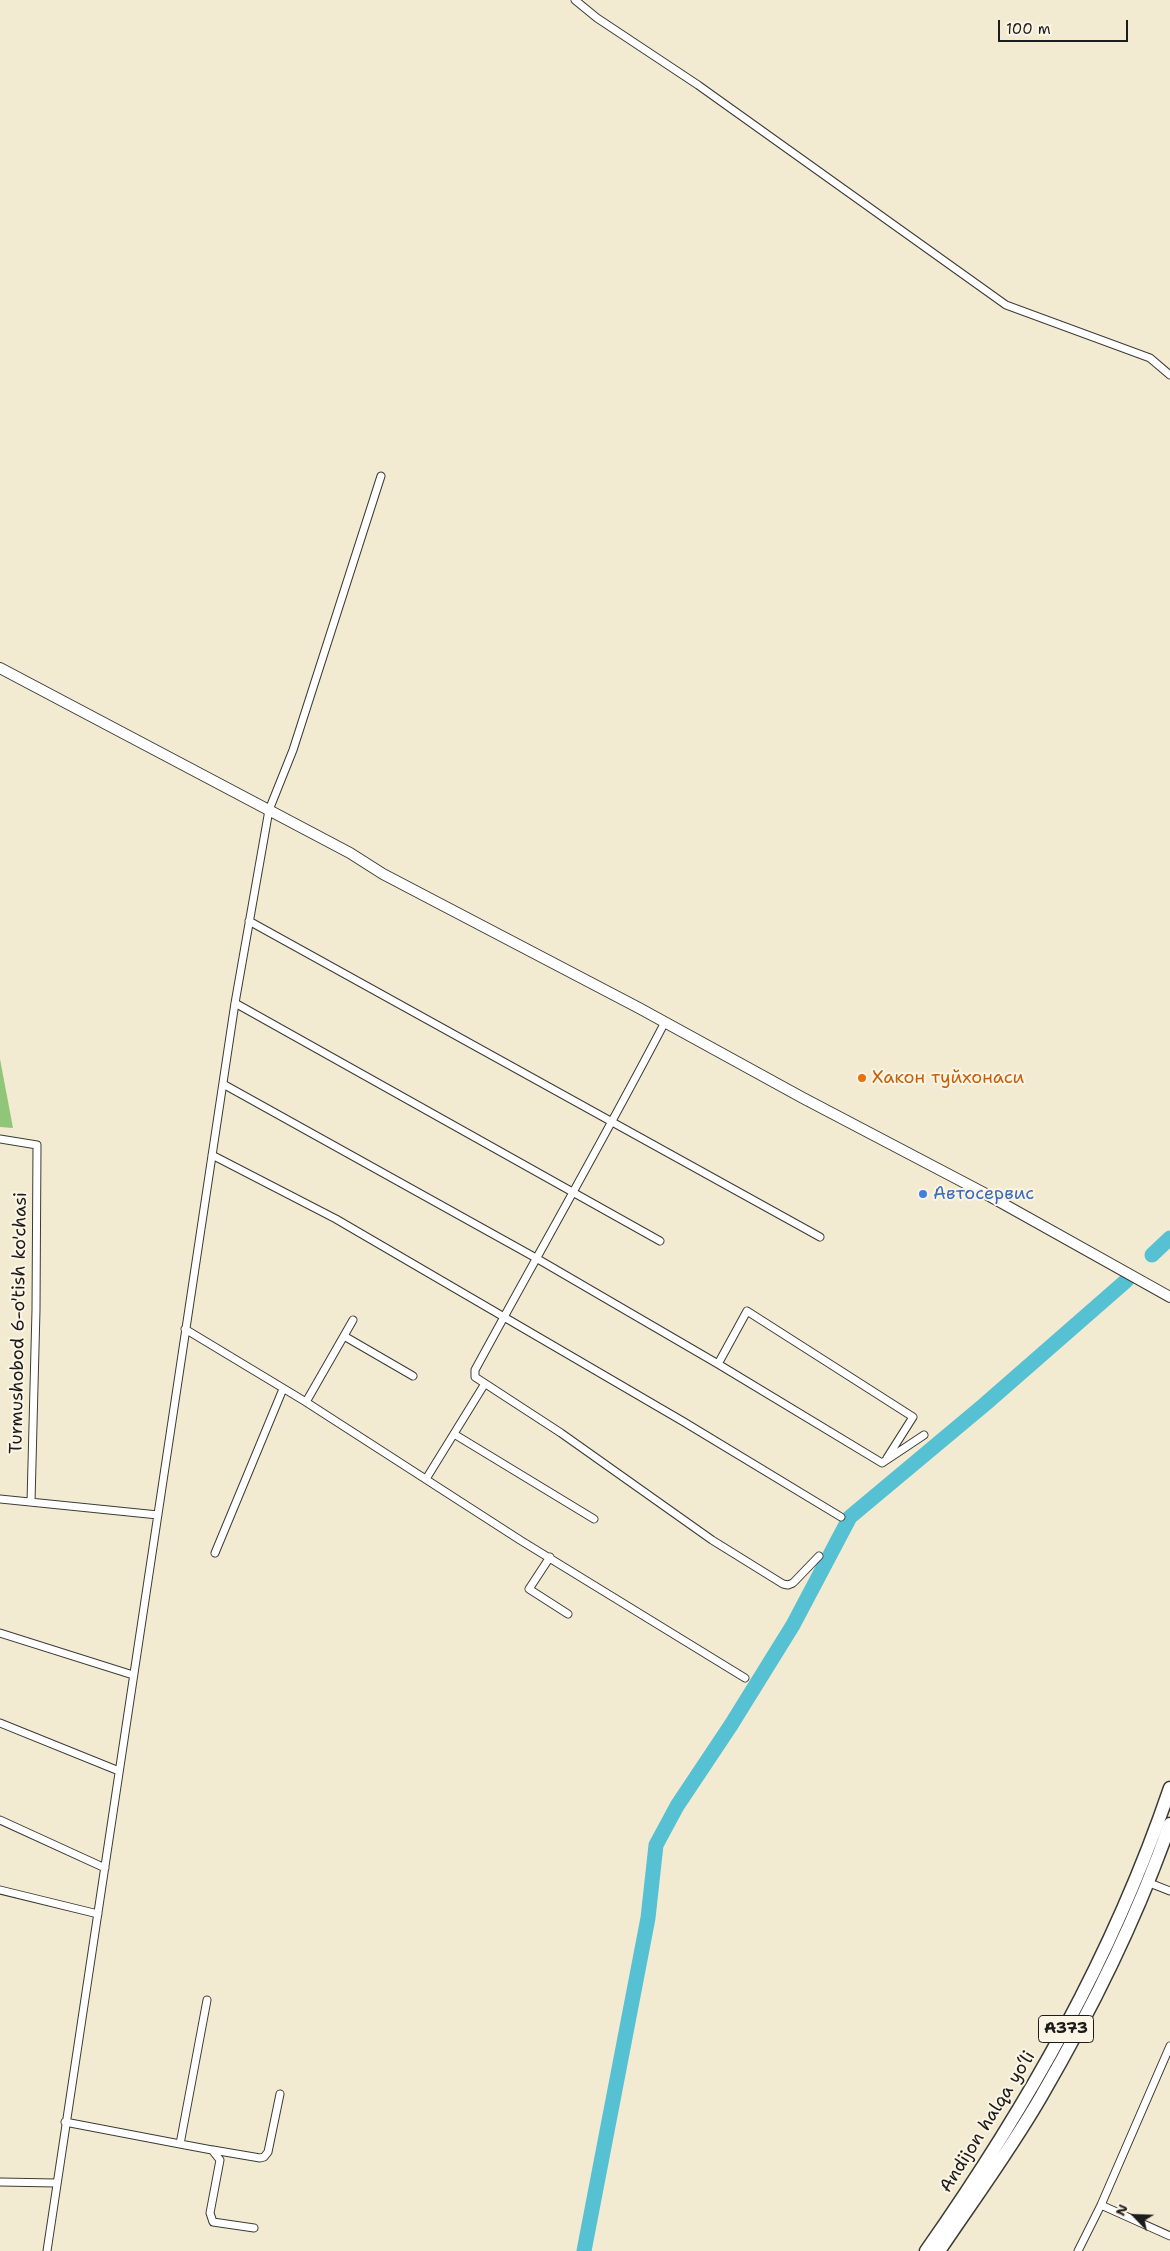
<!DOCTYPE html>
<meta charset="utf-8">
<style>
body{margin:0}
#map{position:relative;width:1170px;height:2251px;overflow:hidden;background:#f3ebd1;font-family:"Shantell Sans",sans-serif}
canvas{display:block}
.north{position:absolute;left:1110px;top:2191px;width:50px;height:50px;-webkit-text-stroke:4px #fcf5e5;paint-order:stroke;rotate:294deg;font-size:14px;font-weight:700;line-height:20px;text-align:center;color:#1c1c1c}
.north::after{content:'';display:block;margin:auto;width:18px;height:22px;background:#1c1c1c;clip-path:polygon(50% 0,100% 100%,50% 72%,0 100%)}
.scale{position:absolute;left:998px;top:20px;width:130px;height:22px;box-sizing:border-box;border:2px solid #1c1c1c;border-top:0;padding-left:6px;font-size:15px;line-height:18px;white-space:nowrap;color:#1c1c1c;-webkit-text-stroke:4px #fcf5e5;paint-order:stroke}
</style>
<div id="map">
<canvas width="1170" height="2251"></canvas>
<div class="north">N</div>
<div class="scale">100 m</div>
</div>
<script>
const c = document.querySelector('canvas').getContext('2d');
c.lineJoin = 'round';
function fillPath(path, color) {
  c.fillStyle = color;
  c.fill(path, 'evenodd');
}
function stroke(path, color, width, dash) {
  c.strokeStyle = color;
  c.lineWidth = width;
  c.lineCap = dash ? 'butt' : 'round';
  c.setLineDash(dash || []);
  c.stroke(path);
}
function drawText(font, color, halo, rows, align = 'center') {
  c.font = font + ' "Shantell Sans",sans-serif';
  c.lineWidth = 4;
  c.setLineDash([]);
  c.textBaseline = 'middle';
  c.strokeStyle = halo;
  c.fillStyle = color;
  for (const [text, x, y, turn = 0] of rows) {
    c.save();
    c.translate(x, y);
    c.rotate((+turn || 0) * Math.PI / 180);
    c.textAlign = isNaN(turn) ? turn : align;
    if (halo) c.strokeText(text, 0, 0);
    c.fillText(text, 0, 0);
    c.restore();
  }
}
fillPath(new Path2D(`
 M 0,1059 L 13,1128 L 0,1127 Z`), '#90c678');
stroke(new Path2D(`
 M 1152,1255 L 1170,1238
 M 584,2251 L 648,1918 L 656,1845 L 677,1806 L 731,1725 L 793,1625 L 850,1517 L 984,1405 L 1127,1280`), '#56c1d2', 15);
const street = new Path2D(`
 M 575,0 L 597,18 L 698,85 L 1006,305 L 1150,358 L 1170,375
 M 249,921 L 820,1237
 M 235,1003 L 660,1241
 M 665,1022 C 604,1139 538,1254 475,1370 L 475,1377 L 561,1433 L 712,1540 L 783,1584 L 788,1585 L 793,1583 L 819,1556
 M 223,1084 L 536,1258 L 718,1364 L 882,1463 L 924,1435
 M 0,1139 L 37,1145 L 36,1310 L 31,1502
 M 212,1155 L 336,1219 L 684,1422 L 841,1517
 M 185,1329 L 306,1402 L 520,1540 L 745,1678
 M 344,1336 L 413,1376
 M 718,1364 L 747,1311 L 913,1417 L 887,1458
 M 306,1402 L 353,1320
 M 454,1434 L 594,1519
 M 426,1479 L 484,1385
 M 0,1499 L 158,1515
 M 215,1553 L 283,1389
 M 550,1557 L 529,1589 L 568,1614
 M 0,1633 L 133,1675
 M 0,1723 L 119,1771
 M 0,1820 L 105,1868
 M 1147,1882 L 1170,1891
 M 0,1890 L 98,1914
 M 65,2122 L 180,2144 L 207,2000
 M 180,2144 L 212,2150 L 220,2160 L 210,2213 L 213,2222 L 254,2228
 M 213,2150 L 260,2158 L 264,2157 L 268,2152 L 280,2094
 M 0,2182 L 56,2183
 M 1101,2205 L 1170,2236
 M 47,2251 L 235,1003 L 269,810 L 293,750 L 381,476
 M 1078,2251 L 1101,2205 L 1170,2046`);
const secondary = new Path2D(`
 M 0,668 L 350,853 L 383,874 L 639,1008 L 803,1098 L 984,1193 L 1170,1297`);
const highway = new Path2D(`
 M 926,2251 C 1027,2107 1113,1956 1170,1788
 M 939,2251 C 974,2199 1011,2149 1042,2095 C 1092,2009 1137,1918 1170,1824`);
stroke(street, '#3c3b37', 9);
stroke(secondary, '#3c3b37', 12);
stroke(highway, '#3c3b37', 15);
stroke(street, '#fff', 7);
stroke(secondary, '#fff', 10);
stroke(highway, '#fff', 12);
for (const [x, y, r, color] of [
 [862,1078,5,"#e8710a"],
 [923,1194,5,"#3f7fe0"]
]) {
  const dot = new Path2D();
  dot.arc(x, y, r, 0, 2 * Math.PI);
  c.fillStyle = color;
  c.fill(dot);
  stroke(dot, '#fcf5e5', 2);
}
for (const [x, y, w] of [
 [1066,2029,55]
]) {
  const box = new Path2D();
  box.roundRect(x - w / 2, y - 13.5, w, 27, 4);
  c.fillStyle = '#fcf5e5';
  c.fill(box);
  stroke(box, '#1c1c1c', 1);
}
drawText('bold 16px', '#1c1c1c', null, [
 ["A373",1066,2029]
]);
drawText('18px', '#c56008', '#fcf5e5', [
 ["Хакон туйхонаси",872,1078]
], 'left');
drawText('18px', '#366cbe', '#fcf5e5', [
 ["Автосервис",933,1194]
], 'left');
drawText('18px', '#1c1c1c', '#fcf5e5', [
 ["Turmushobod 6-o'tish ko'chasi",19,1323,-89],
 ["Andijon halqa yo‘li",988,2122,-58]
]);
</script>
